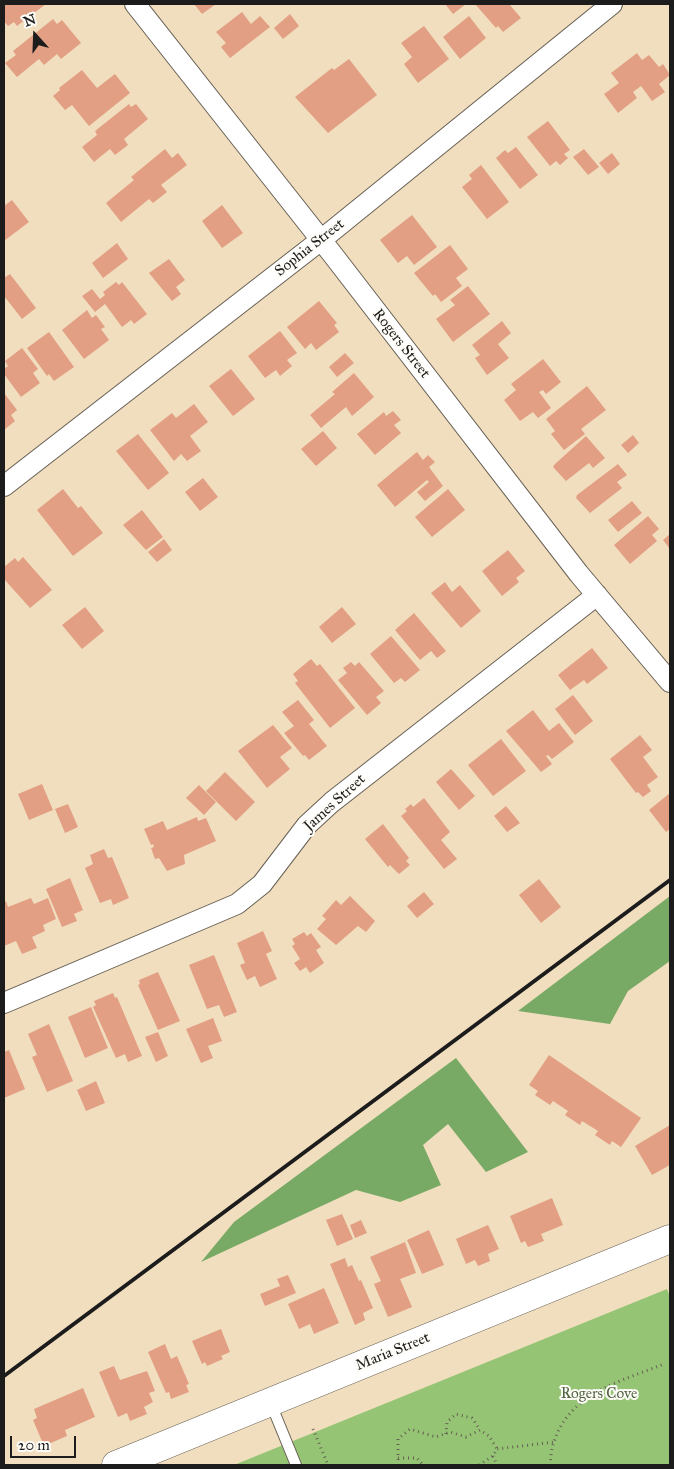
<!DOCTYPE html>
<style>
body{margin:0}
#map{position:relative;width:674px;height:1469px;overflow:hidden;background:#f1debe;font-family:"IM FELL Great Primer",serif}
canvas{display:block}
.frame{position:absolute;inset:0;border:5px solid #1c1c1c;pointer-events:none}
.north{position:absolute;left:10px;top:10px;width:50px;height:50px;-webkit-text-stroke:4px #fdfcf7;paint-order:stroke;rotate:340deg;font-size:14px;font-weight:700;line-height:20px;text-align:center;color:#1c1c1c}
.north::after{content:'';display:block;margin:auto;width:18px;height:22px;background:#1c1c1c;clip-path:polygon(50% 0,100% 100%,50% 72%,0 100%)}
.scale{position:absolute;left:10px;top:1436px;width:66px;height:22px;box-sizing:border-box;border:2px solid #1c1c1c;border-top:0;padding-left:6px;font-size:15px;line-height:18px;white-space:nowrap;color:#1c1c1c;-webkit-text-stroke:4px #fdfcf7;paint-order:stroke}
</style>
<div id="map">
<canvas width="674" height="1469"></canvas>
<div class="frame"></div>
<div class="north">N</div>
<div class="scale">20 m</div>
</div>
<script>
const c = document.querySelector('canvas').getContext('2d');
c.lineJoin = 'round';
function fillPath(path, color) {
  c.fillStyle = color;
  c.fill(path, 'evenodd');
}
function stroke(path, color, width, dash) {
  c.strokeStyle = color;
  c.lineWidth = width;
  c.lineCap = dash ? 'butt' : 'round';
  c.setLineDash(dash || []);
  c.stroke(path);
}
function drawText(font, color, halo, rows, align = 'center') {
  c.font = font + ' "IM FELL Great Primer",serif';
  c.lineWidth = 4;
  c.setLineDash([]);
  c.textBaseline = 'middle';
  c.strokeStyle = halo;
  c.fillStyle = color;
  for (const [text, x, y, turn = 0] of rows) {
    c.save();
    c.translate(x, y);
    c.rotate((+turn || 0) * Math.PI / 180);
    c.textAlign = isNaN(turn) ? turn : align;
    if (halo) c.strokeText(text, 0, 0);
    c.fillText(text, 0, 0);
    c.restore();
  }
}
fillPath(new Path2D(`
 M 667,1289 L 670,1297 L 670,1465 L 234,1465 Z`), '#95c574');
fillPath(new Path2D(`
 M 670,896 L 670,961 L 628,991 L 610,1024 L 518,1011 Z
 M 456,1058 L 528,1152 L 486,1172 L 448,1124 L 423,1145 L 441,1185 L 400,1202 L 356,1190 L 201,1262 L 234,1222 Z`), '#78aa66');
fillPath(new Path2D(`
 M 4,4 L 46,4 L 17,26 L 14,22 L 8,26 L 4,21 Z
 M 194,4 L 216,4 L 202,14 Z
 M 445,4 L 466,4 L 453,14 Z
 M 475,4 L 509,4 L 521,18 L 503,32 L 498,26 L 496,28 Z
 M 242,12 L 251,24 L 260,16 L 270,27 L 230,58 L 221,47 L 226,43 L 216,32 Z
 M 290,14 L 299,26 L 283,39 L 274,28 Z
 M 469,16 L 486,38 L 460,59 L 443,37 Z
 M 53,19 L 57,24 L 62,20 L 81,43 L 61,59 L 57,54 L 44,65 L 39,59 L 17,77 L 5,63 L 16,55 L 13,51 Z
 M 424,26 L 449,59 L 418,83 L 404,64 L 412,57 L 401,43 Z
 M 637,53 L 642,60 L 649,55 L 659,67 L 663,64 L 670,75 L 659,84 L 665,92 L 652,101 L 641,86 L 633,92 L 637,98 L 618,113 L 604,94 L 619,83 L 611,73 Z
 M 349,59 L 377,95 L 328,133 L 295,97 L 332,68 L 334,70 Z
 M 82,70 L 97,88 L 115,74 L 130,93 L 89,126 L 72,105 L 65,110 L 53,96 L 60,90 L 59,88 Z
 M 129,104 L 131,107 L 136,104 L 148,119 L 124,139 L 128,145 L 115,155 L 110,149 L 94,162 L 82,147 L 97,135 L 95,131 Z
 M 548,121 L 570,150 L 564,154 L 568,158 L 560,165 L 556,161 L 550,166 L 527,137 Z
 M 516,147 L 538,175 L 520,189 L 496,158 L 505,150 L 508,153 Z
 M 165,149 L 172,158 L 178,153 L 187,165 L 161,185 L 167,192 L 153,203 L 149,199 L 121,222 L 106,203 L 134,180 L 131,177 Z
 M 584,149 L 599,167 L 588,175 L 573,157 Z
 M 612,153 L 620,164 L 608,174 L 599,163 Z
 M 481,165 L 509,202 L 487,219 L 462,187 L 472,179 L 469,175 Z
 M 12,200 L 29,222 L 4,241 L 4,206 Z
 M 222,205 L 243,233 L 222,248 L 202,221 Z
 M 412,215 L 437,247 L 414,265 L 407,256 L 398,263 L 380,240 Z
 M 117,243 L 128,259 L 103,278 L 92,263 Z
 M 450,245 L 468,269 L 456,278 L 462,286 L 441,302 L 435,294 L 433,296 L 414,273 Z
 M 169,259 L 185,280 L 176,287 L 181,294 L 172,301 L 149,273 Z
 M 10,274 L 36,308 L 22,319 L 4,296 L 4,278 Z
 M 116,282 L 119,285 L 122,282 L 147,314 L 134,324 L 131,320 L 122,327 L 105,304 L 95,312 L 82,296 L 92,289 L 100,299 L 105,295 L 103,292 Z
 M 468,286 L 490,314 L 453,342 L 436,319 L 455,305 L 450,300 Z
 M 319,301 L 337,323 L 334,325 L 339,332 L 316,350 L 311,343 L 305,349 L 287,327 Z
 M 87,310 L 92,318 L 96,315 L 105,327 L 101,329 L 109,340 L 84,359 L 62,330 Z
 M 502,321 L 511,333 L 498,344 L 509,358 L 487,375 L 475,358 L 480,355 L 472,345 Z
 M 280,331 L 297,353 L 287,360 L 292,366 L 280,376 L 276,370 L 265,378 L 248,356 Z
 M 49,332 L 74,367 L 54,381 L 49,374 L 47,376 L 27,348 Z
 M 22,348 L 38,369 L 33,373 L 40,383 L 21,397 L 4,374 L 4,369 L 8,366 L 5,361 Z
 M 345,353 L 354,363 L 337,377 L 329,367 Z
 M 543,359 L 561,382 L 546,394 L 543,390 L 539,392 L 551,408 L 538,418 L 533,412 L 520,421 L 504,400 L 516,390 L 511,384 Z
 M 231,369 L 255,399 L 233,416 L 209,386 Z
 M 354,373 L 374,397 L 352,416 L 346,407 L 321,428 L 310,415 L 335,394 L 332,392 Z
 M 587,386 L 606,410 L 581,429 L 585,434 L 564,450 L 551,434 L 555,431 L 546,419 Z
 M 4,393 L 17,410 L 11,415 L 15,421 L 4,430 Z
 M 194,404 L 208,422 L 190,436 L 201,451 L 187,461 L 181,454 L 174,461 L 150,430 L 172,413 L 176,418 Z
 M 393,411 L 401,420 L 394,425 L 401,433 L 375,455 L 357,434 L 384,412 L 386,416 Z
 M 323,431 L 337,448 L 316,466 L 301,449 Z
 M 138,434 L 169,473 L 148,490 L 116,451 Z
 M 633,435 L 639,443 L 628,453 L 621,445 Z
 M 586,436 L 605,458 L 593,468 L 589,463 L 566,481 L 553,467 L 555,464 Z
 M 417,452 L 423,460 L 428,455 L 435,462 L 429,467 L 443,486 L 425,501 L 417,492 L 429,482 L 427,480 L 395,507 L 377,485 Z
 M 618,464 L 627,475 L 617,482 L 622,488 L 590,513 L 576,498 L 577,495 Z
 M 203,478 L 218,497 L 200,511 L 185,492 Z
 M 63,489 L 78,508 L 81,506 L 103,533 L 73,556 L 37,510 Z
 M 448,489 L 465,510 L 432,537 L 415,517 Z
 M 632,501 L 642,513 L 618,532 L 608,520 Z
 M 142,510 L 163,537 L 146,550 L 123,525 Z
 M 648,516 L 659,529 L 652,535 L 657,541 L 630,564 L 614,545 Z
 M 670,534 L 670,549 L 663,540 Z
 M 164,539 L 172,550 L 157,562 L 148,552 Z
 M 508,550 L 525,571 L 516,578 L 519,582 L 502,596 L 482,571 Z
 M 23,557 L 52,590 L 30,608 L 4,579 L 4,567 L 15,558 L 18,562 Z
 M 445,582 L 452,592 L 460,585 L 481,611 L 461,628 L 431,593 Z
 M 85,607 L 104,631 L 82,649 L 62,625 Z
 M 342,607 L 356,624 L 332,643 L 319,627 Z
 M 414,613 L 446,651 L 437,658 L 431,651 L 420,660 L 395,630 Z
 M 391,636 L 420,670 L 405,682 L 401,678 L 394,683 L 370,654 Z
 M 592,648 L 608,668 L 587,684 L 584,680 L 570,690 L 558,675 Z
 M 311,659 L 317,666 L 320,664 L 355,708 L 330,728 L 295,683 L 298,681 L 293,674 Z
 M 351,662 L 355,666 L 359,662 L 384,691 L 376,697 L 381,703 L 367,715 L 338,680 L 347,673 L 343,668 Z
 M 573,695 L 593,721 L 575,735 L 555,709 Z
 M 298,700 L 314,720 L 309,724 L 327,746 L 309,760 L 305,755 L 303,756 L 284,733 L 294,726 L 282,712 Z
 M 533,710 L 549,731 L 559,723 L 574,742 L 552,759 L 548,755 L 546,756 L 552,764 L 541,772 L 506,731 Z
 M 273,725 L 292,748 L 280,757 L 290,769 L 267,788 L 238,751 Z
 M 640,735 L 652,750 L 643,757 L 658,777 L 647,785 L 651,791 L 643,797 L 638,792 L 636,793 L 610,759 Z
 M 501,739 L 526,771 L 493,796 L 468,765 Z
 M 451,769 L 475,796 L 459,810 L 436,782 Z
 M 225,772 L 255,802 L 236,821 L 206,791 Z
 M 42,784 L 53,810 L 29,820 L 18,794 Z
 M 199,785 L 216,802 L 204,815 L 186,798 Z
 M 670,793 L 670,829 L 666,832 L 649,810 Z
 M 424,798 L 450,832 L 441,840 L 457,859 L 444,869 L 401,816 L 407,811 L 405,809 L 411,804 L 413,807 Z
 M 68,804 L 78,827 L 65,833 L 55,809 Z
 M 506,806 L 520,823 L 507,832 L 494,816 Z
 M 197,817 L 198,821 L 206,818 L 216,841 L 184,855 L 185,864 L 167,871 L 159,858 L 155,859 L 151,848 L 154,847 L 153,844 L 151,845 L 144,829 L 163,821 L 167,830 Z
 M 383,824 L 409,858 L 406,861 L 410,865 L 399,874 L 390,865 L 388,867 L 365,839 Z
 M 104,849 L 108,858 L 112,857 L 129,898 L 113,905 L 111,899 L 100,903 L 85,868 L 93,864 L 90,855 Z
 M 70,878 L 83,910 L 74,914 L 77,921 L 62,927 L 46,889 Z
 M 539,879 L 561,907 L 541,923 L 519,895 Z
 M 424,892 L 434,904 L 417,918 L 407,906 Z
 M 350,896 L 375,921 L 366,932 L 358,926 L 336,945 L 317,929 L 326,919 L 322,916 L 336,900 L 341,905 Z
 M 31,898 L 34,904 L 48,898 L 56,919 L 43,925 L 45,931 L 32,937 L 37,948 L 22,954 L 16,941 L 4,946 L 4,903 L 6,901 L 8,907 Z
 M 263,931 L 272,951 L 266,954 L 277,979 L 260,987 L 255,976 L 247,980 L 240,965 L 245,963 L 237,943 Z
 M 304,932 L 307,936 L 311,933 L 321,947 L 316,950 L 324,963 L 310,973 L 306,967 L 300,971 L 294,963 L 300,959 L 292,946 L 295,944 L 292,939 Z
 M 214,955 L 237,1012 L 224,1017 L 219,1005 L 207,1009 L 189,965 Z
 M 158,972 L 180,1021 L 158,1030 L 138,985 L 140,984 L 139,980 Z
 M 113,993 L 115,998 L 117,997 L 142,1056 L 128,1062 L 125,1054 L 116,1058 L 93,1007 L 96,1005 L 94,1001 Z
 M 91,1007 L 108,1048 L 85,1058 L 68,1017 Z
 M 213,1018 L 222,1041 L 208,1046 L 213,1058 L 201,1063 L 186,1029 Z
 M 49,1024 L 73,1081 L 47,1092 L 32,1057 L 37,1055 L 28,1034 Z
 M 158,1032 L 168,1056 L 156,1062 L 145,1037 Z
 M 9,1050 L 25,1089 L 4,1098 L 4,1052 Z
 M 549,1055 L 641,1118 L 621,1147 L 612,1141 L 610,1145 L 595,1135 L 598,1131 L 582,1121 L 580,1125 L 565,1115 L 568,1111 L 553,1101 L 550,1105 L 535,1095 L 538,1091 L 529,1085 Z
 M 96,1081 L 105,1103 L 86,1111 L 77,1090 Z
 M 670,1125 L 670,1165 L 652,1175 L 635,1146 Z
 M 552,1198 L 563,1225 L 541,1234 L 544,1241 L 528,1247 L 525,1241 L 521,1243 L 510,1216 Z
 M 342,1214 L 353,1239 L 337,1246 L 326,1220 Z
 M 361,1220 L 367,1233 L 355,1238 L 350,1225 Z
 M 488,1225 L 499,1249 L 488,1254 L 490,1261 L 478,1266 L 475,1260 L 466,1264 L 456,1239 Z
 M 429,1230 L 444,1265 L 422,1274 L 407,1240 Z
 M 405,1242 L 416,1273 L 400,1279 L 412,1307 L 388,1317 L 374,1284 L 381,1281 L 370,1257 Z
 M 345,1258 L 348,1267 L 352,1265 L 359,1281 L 361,1280 L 373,1308 L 363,1313 L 365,1320 L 355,1325 L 330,1264 Z
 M 288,1275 L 296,1293 L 265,1306 L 260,1294 L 280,1286 L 277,1279 Z
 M 324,1288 L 339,1323 L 314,1334 L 310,1324 L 299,1329 L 288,1304 Z
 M 221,1329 L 230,1352 L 221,1356 L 223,1359 L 207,1366 L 205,1362 L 202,1364 L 192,1341 Z
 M 165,1344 L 171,1359 L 177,1356 L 189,1384 L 186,1385 L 189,1392 L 171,1399 L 169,1392 L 166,1393 L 148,1352 Z
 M 114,1366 L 120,1380 L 147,1371 L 155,1391 L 149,1393 L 153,1402 L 144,1407 L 147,1414 L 130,1421 L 127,1413 L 118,1417 L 99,1372 Z
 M 83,1388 L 95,1417 L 65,1430 L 67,1436 L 44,1446 L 33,1420 L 37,1418 L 34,1409 Z`), '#e29f84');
const lane = new Path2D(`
 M 271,1404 L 296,1465`);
const street = new Path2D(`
 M 135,4 L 333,255 L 579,574 L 670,682
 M 4,486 L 321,240 L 612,4
 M 4,1003 L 237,904 L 262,884 L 307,825 L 332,802 L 597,595`);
const secondary = new Path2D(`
 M 116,1465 L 670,1239`);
stroke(lane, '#676055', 12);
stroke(street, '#676055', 22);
stroke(secondary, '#676055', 29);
stroke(new Path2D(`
 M 313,1429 L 328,1465
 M 446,1434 L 447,1422 L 456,1414 L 472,1418 L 480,1430
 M 493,1456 L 497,1465
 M 398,1458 L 417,1458 L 423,1465
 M 398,1465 L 398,1439 L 410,1429 L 436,1437 L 450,1432 L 466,1437 L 480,1430 L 489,1436 L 497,1449
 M 479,1465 L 493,1456 L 497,1449 L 554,1442
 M 550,1465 C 551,1458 551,1449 554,1442 C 569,1393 622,1381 664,1364`), '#676055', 3, [1, 4]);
stroke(lane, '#fff', 10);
stroke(street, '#fff', 20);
stroke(secondary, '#fff', 28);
stroke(new Path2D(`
 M 4,1376 L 670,880`), '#1c1c1c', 4);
drawText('15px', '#1c1c1c', '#fdfcf7', [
 ["Sophia Street",310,248,-38],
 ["Rogers Street",401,344,52],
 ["James Street",335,803,-42],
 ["Maria Street",393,1352,-22]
]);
drawText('15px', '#4c603f', '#fdfcf7', [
 ["Rogers Cove",599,1394]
]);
</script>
